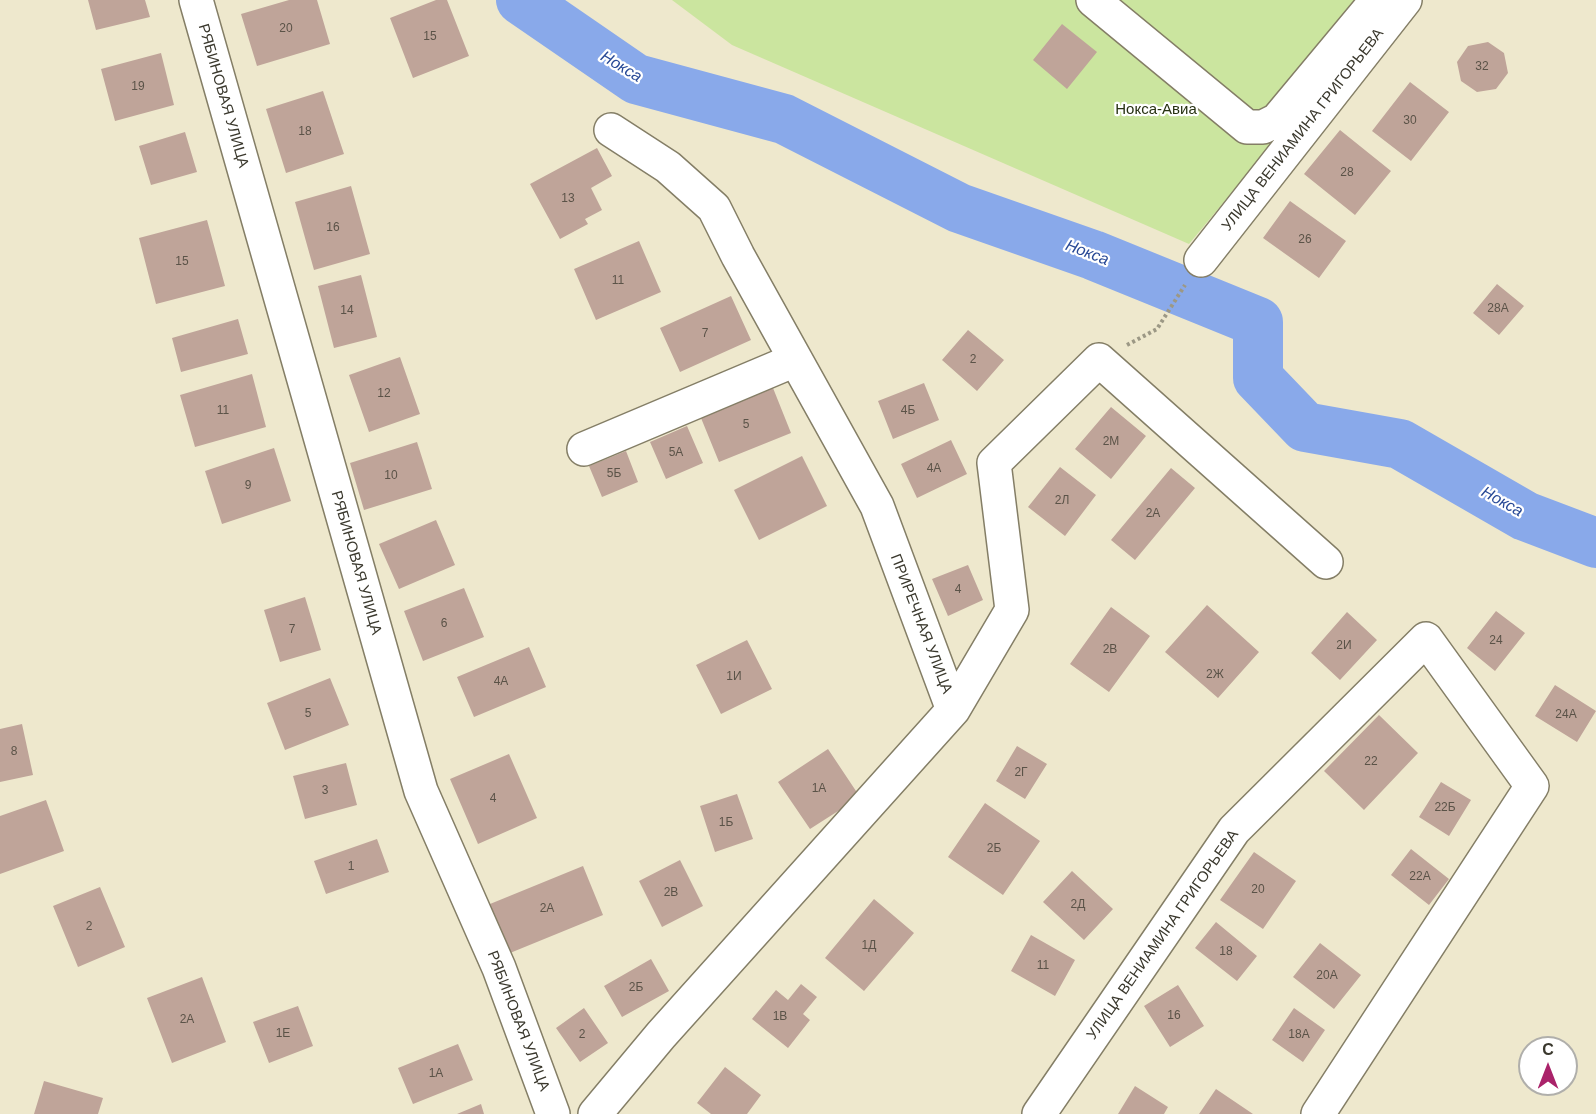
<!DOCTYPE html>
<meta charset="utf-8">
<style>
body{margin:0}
#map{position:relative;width:1596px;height:1114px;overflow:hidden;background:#eee8cd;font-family:Arial,sans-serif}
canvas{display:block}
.north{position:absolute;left:1518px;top:1036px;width:60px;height:60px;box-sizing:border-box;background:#fff;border:2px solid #b0afab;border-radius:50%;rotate:0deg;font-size:16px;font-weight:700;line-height:24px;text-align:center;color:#3a382d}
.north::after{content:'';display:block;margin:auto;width:21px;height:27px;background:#aa236a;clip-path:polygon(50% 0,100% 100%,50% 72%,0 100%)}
</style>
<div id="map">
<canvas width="1596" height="1114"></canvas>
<div class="north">С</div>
</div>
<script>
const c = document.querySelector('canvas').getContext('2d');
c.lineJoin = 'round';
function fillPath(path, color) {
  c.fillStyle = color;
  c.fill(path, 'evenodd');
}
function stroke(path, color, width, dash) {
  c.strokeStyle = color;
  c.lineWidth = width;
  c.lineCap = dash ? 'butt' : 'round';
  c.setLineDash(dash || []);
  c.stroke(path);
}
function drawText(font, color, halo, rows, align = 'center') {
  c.font = font + ' Arial,sans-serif';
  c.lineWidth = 4.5;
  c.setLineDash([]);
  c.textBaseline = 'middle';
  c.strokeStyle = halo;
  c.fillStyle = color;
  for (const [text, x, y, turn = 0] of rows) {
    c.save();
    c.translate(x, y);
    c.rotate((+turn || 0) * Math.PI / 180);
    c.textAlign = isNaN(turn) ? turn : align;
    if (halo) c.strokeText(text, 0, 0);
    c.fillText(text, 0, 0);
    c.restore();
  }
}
fillPath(new Path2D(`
 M 672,0 L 1392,0 L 1189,244 L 732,45 Z`), '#cbe59f');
stroke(new Path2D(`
 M 521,0 L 636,79 L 784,119 L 959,208 L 1093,255 L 1258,322 L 1258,378 L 1305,427 L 1400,444 L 1525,516 L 1596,543`), '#89a9ea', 50);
fillPath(new Path2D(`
 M 88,0 L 145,0 L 150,17 L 96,30 Z
 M 289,0 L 317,0 L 330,44 L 257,66 L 241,14 Z
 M 436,0 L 447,0 L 469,56 L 413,78 L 390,18 Z
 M 1062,24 L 1097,52 L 1067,89 L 1033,60 Z
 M 1488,42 L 1504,53 L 1508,73 L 1496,89 L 1477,92 L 1461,81 L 1457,62 L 1468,46 Z
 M 161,53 L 174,105 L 115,121 L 101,69 Z
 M 1410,82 L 1449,112 L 1411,161 L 1372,131 Z
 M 323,91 L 344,154 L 286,173 L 266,109 Z
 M 1340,130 L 1391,171 L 1355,215 L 1304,174 Z
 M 185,132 L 197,172 L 151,185 L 139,146 Z
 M 597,148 L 612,176 L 591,188 L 602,210 L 585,219 L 588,224 L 560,239 L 530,184 Z
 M 351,186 L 370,254 L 314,270 L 295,202 Z
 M 1290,201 L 1346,241 L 1319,278 L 1263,238 Z
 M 207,220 L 225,286 L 156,304 L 139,238 Z
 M 639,241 L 661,292 L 596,320 L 574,269 Z
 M 361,275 L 377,337 L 334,348 L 318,286 Z
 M 1497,284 L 1524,306 L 1499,335 L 1473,313 Z
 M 731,296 L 751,340 L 680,372 L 660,328 Z
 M 238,319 L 248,354 L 181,372 L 172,338 Z
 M 968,330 L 1004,360 L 977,391 L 942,360 Z
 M 400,357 L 420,414 L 369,432 L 349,375 Z
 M 252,374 L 266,427 L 195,447 L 180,395 Z
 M 924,383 L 939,420 L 893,439 L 878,401 Z
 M 773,388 L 791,433 L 719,462 L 701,418 Z
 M 1111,407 L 1146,436 L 1111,479 L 1075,449 Z
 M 687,426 L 703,463 L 666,479 L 650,442 Z
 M 951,440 L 967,474 L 917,498 L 901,464 Z
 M 417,442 L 432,489 L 364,510 L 350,463 Z
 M 274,448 L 291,501 L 222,524 L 205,471 Z
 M 626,451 L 638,482 L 602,497 L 589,466 Z
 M 802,456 L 827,506 L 759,540 L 734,490 Z
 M 1060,467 L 1096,495 L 1065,536 L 1028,507 Z
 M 1171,468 L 1195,488 L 1135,560 L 1111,540 Z
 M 436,520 L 455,565 L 399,589 L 379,544 Z
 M 968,565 L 983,600 L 948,616 L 932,579 Z
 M 464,588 L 484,637 L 423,661 L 404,611 Z
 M 305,597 L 321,650 L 280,662 L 264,610 Z
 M 1207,605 L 1259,652 L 1218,698 L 1165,652 Z
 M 1111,607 L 1150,636 L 1109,692 L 1070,664 Z
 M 1496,611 L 1525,633 L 1495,671 L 1467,648 Z
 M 1347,612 L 1377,640 L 1340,680 L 1311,653 Z
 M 747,640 L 772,689 L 721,714 L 696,665 Z
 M 529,647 L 546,687 L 474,717 L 457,677 Z
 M 330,678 L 349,725 L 285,750 L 267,703 Z
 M 1555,685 L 1596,711 L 1577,742 L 1535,716 Z
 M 1379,715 L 1418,753 L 1364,810 L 1324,771 Z
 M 22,724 L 33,775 L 0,782 L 0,729 Z
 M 1017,746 L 1047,764 L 1025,799 L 996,781 Z
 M 828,749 L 860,797 L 810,829 L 778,782 Z
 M 509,754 L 537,818 L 478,844 L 450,779 Z
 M 346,763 L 357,805 L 305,819 L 293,776 Z
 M 1441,782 L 1471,800 L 1449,836 L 1419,817 Z
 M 737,794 L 753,839 L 715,852 L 700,806 Z
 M 46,800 L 64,851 L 0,874 L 0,816 Z
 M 985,803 L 1040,841 L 1003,895 L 948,857 Z
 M 377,839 L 389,872 L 326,894 L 314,861 Z
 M 1411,849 L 1449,879 L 1429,905 L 1391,875 Z
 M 1254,852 L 1296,881 L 1263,929 L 1220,900 Z
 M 680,860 L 703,906 L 662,927 L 639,881 Z
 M 583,866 L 603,915 L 510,953 L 490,904 Z
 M 1072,871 L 1113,909 L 1084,940 L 1043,902 Z
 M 100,887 L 125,947 L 78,967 L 53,906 Z
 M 874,899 L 914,933 L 864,991 L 825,958 Z
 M 1216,922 L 1257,956 L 1237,981 L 1195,948 Z
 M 1031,935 L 1075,960 L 1055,996 L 1011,971 Z
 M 1320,943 L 1361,975 L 1334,1009 L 1293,977 Z
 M 651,959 L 669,991 L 622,1017 L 604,986 Z
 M 202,977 L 226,1042 L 172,1063 L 147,998 Z
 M 801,984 L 817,997 L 803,1014 L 810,1020 L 788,1048 L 752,1019 L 776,990 L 788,1000 Z
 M 1178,985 L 1204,1026 L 1170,1047 L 1144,1006 Z
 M 298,1006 L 313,1046 L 269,1063 L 253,1022 Z
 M 584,1008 L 608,1043 L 580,1062 L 556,1028 Z
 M 1294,1008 L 1325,1030 L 1303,1062 L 1272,1040 Z
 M 458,1044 L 473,1080 L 413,1104 L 398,1068 Z
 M 725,1067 L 761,1095 L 747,1114 L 711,1114 L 697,1103 Z
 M 44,1081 L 103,1098 L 98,1114 L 34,1114 Z
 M 1135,1086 L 1168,1107 L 1164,1114 L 1118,1114 Z
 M 1216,1089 L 1253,1114 L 1199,1114 Z
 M 481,1104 L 484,1114 L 457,1114 Z`), '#bfa499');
const minor = new Path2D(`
 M 196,0 L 421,791 L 499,968 L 553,1114
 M 1093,0 L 1247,127 L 1263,127 L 1277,120 L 1377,0
 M 611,130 L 668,167 L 714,208 L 738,256 L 877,506 L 953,710
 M 1201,260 L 1405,0
 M 584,449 L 795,360
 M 595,1114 L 661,1035 L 953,710 L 1012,610 L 994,463 L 1099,360 L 1326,562
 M 1039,1114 L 1234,830 L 1426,639 L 1532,786 L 1318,1114`);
stroke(minor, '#847e66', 36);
stroke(new Path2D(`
 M 1127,345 L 1157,329 L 1185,285`), '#9c9885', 4, [3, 3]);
stroke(minor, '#fff', 33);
drawText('12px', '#5b5348', null, [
 ["20",286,29],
 ["15",430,37],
 ["32",1482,67],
 ["19",138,87],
 ["30",1410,121],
 ["18",305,132],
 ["28",1347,173],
 ["13",568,199],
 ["16",333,228],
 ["26",1305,240],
 ["15",182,262],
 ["11",618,281],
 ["28А",1498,309],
 ["14",347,311],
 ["7",705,334],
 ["2",973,360],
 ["12",384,394],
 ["11",223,411],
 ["4Б",908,411],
 ["5",746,425],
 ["2М",1111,442],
 ["5А",676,453],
 ["4А",934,469],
 ["5Б",614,474],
 ["10",391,476],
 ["9",248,486],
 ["2Л",1062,501],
 ["2А",1153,514],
 ["4",958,590],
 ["6",444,624],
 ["7",292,630],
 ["24",1496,641],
 ["2И",1344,646],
 ["2В",1110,650],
 ["2Ж",1215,675],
 ["1И",734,677],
 ["4А",501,682],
 ["5",308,714],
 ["24А",1566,715],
 ["8",14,752],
 ["22",1371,762],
 ["2Г",1021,773],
 ["1А",819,789],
 ["3",325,791],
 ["4",493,799],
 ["22Б",1445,808],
 ["1Б",726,823],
 ["2Б",994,849],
 ["1",351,867],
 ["22А",1420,877],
 ["20",1258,890],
 ["2В",671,893],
 ["2Д",1078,905],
 ["2А",547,909],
 ["2",89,927],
 ["1Д",869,946],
 ["18",1226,952],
 ["11",1043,966],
 ["20А",1327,976],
 ["2Б",636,988],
 ["16",1174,1016],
 ["1В",780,1017],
 ["2А",187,1020],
 ["1Е",283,1034],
 ["2",582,1035],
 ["18А",1299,1035],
 ["1А",436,1074]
]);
drawText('15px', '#3a382d', '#fff', [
 ["РЯБИНОВАЯ УЛИЦА",223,96,74],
 ["УЛИЦА ВЕНИАМИНА ГРИГОРЬЕВА",1303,130,-52],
 ["РЯБИНОВАЯ УЛИЦА",356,563,74],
 ["ПРИРЕЧНАЯ УЛИЦА",921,624,69],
 ["УЛИЦА ВЕНИАМИНА ГРИГОРЬЕВА",1163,935,-55],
 ["РЯБИНОВАЯ УЛИЦА",518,1021,69]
]);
drawText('15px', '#273112', '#fff', [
 ["Нокса-Авиа",1156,110]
]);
drawText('italic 16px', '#284996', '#fff', [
 ["Нокса",621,67,31],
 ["Нокса",1087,253,21],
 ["Нокса",1502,502,29]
]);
</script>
